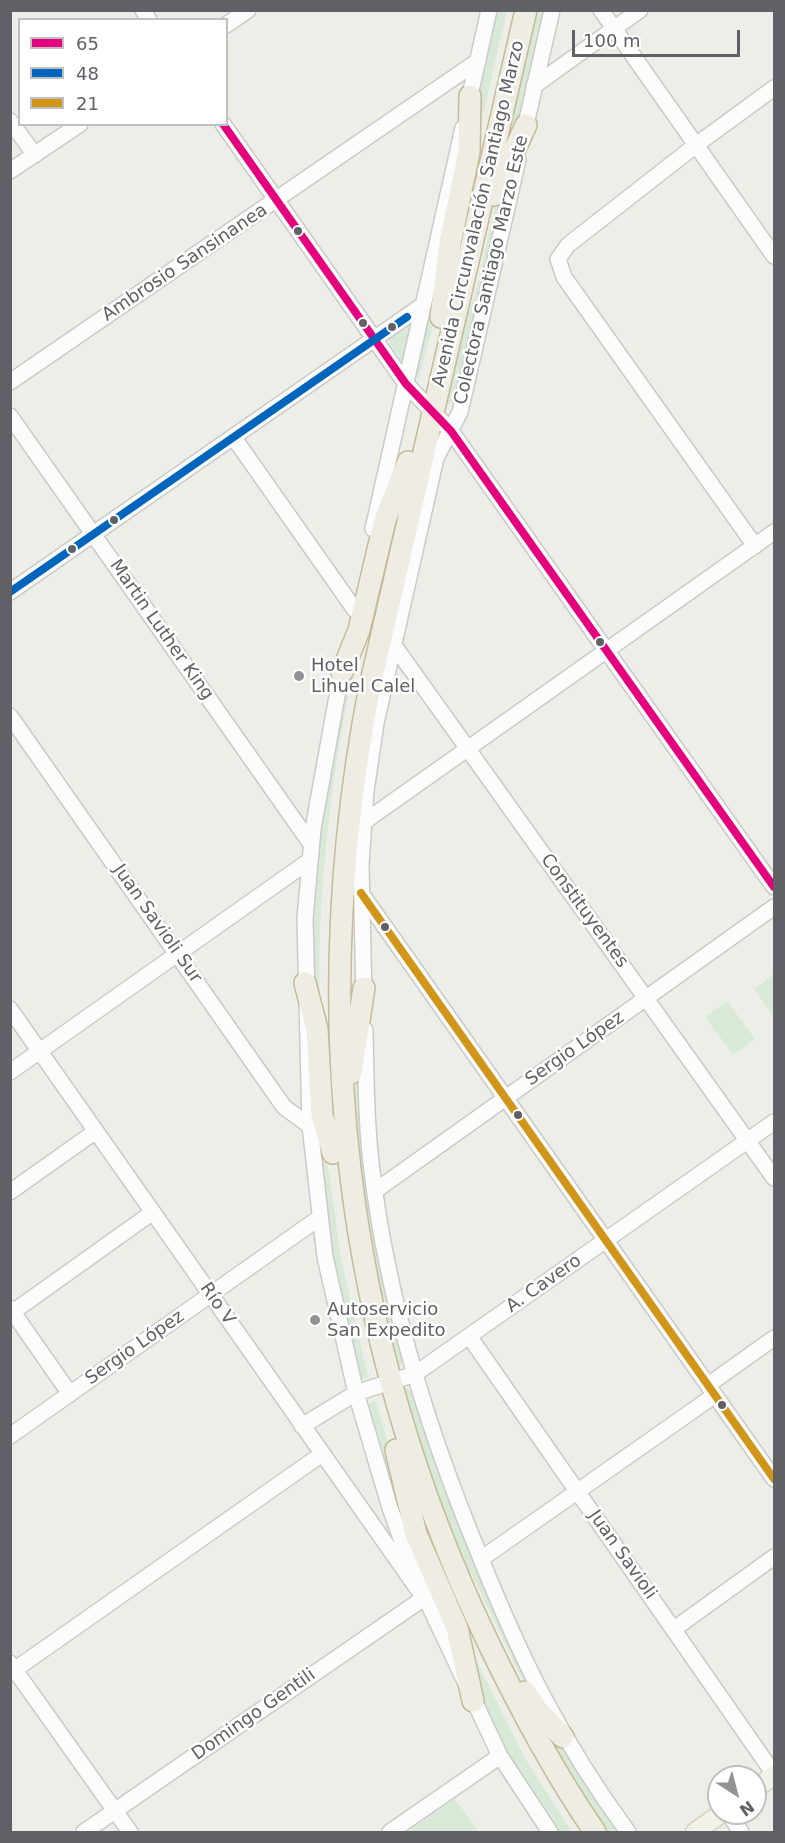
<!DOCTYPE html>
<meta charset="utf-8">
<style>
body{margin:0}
#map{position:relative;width:785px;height:1843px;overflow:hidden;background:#eeeee9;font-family:"DejaVu Sans",sans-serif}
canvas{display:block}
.frame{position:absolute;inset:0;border:12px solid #5f6166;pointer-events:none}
.legend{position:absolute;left:18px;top:18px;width:210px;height:108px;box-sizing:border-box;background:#fff;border:2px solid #bfc0c2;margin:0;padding:8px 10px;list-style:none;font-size:18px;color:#5f6166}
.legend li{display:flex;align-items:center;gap:12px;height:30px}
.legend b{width:30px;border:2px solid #bfc0c2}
.north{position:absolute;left:707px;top:1765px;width:60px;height:60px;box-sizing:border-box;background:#fff;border:2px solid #bfc0c2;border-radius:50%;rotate:144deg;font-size:16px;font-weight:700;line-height:24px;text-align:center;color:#5f6166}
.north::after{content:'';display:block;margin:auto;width:21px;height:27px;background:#919294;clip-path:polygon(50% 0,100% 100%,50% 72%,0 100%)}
.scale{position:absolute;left:572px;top:30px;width:168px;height:27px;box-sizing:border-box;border:3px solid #5f6166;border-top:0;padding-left:8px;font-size:18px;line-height:21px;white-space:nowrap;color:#5f6166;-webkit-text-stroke:4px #fff;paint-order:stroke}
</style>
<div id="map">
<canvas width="785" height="1843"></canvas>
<div class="frame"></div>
<ul class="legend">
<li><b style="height:8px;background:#e5007d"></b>65</li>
<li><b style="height:8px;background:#0065bd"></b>48</li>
<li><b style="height:8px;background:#d1951a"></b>21</li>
</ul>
<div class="north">N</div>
<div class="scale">100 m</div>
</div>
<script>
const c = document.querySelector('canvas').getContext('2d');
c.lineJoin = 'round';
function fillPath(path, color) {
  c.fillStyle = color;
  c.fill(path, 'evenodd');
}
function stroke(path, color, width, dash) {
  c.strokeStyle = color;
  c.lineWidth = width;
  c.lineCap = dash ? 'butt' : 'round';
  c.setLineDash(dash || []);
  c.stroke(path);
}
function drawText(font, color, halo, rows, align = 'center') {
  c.font = font + ' "DejaVu Sans",sans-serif';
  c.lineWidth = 5;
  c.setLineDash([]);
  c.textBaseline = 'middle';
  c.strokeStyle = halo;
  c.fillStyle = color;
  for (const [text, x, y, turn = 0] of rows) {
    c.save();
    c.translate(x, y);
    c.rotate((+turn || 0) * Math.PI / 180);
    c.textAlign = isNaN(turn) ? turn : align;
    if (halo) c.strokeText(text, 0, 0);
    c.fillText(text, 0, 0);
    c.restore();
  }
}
fillPath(new Path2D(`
 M 495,11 L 507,11 L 474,154 L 477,95 Z
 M 533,11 L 546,11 L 521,120 L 498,171 Z
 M 508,173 L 456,401 L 442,407 L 453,355 L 475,293 L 497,196 Z
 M 444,252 L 433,325 L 418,380 L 414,374 Z
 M 410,323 L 412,323 L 403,364 L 388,340 Z
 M 359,643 C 332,766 316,889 320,1015 C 305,959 312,900 319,843 C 327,776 336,707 359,643 Z
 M 774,974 L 774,1017 L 754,989 Z
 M 727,1001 L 755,1039 L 733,1055 L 705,1017 Z
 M 312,1021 L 319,1123 L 331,1185 L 340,1254 L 368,1376 L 366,1379 L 360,1377 L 356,1370 L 323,1213 Z
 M 359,1056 L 403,1361 L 399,1368 L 365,1233 L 354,1094 Z
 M 401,1388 L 408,1388 L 414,1394 L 539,1703 L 519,1673 L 480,1591 L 452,1541 Z
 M 372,1401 L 376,1401 L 394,1464 L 449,1621 L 398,1510 L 368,1406 Z
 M 469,1646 L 526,1760 L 572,1832 L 557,1832 L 518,1777 L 482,1709 Z
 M 532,1710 L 566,1754 L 621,1832 L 602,1832 Z
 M 455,1799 L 479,1832 L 407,1832 Z`), '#d8e9d7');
const minor = new Path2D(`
 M 143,10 L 149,20
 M 601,10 L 774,256
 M 226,25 L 248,10
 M 534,86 L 640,10
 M 468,104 L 489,10
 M 10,121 L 35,155
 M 223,124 L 406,384 L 451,431 L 774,887
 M 524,133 L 552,10
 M 10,171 L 80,124
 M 10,382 L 478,61
 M 10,416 L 311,844
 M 234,438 L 355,610
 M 373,529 L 463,128
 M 755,546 L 564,277 L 558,259 L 568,245 L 696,145 L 774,88
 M 10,592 L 423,305
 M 393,644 L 774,1178
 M 343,663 L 313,829 L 305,918 L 310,1126 L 325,1257 L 356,1393 L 390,1508 L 412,1569 L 500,1756 L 550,1832
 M 10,716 L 284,1107 L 310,1126
 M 364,822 L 774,532
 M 361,893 L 774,1479
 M 364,997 L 361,864 L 366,791 L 376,723 L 436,458 L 460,412 L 518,160
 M 10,1009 L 424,1598 L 84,1832
 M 365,1030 C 366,1077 366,1124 372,1171 C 388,1303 428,1431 479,1554 C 521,1659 561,1741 628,1832
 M 10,1072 L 309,861
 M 375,1191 L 774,907
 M 10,1192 L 96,1131
 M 10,1308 L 70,1394
 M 10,1314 L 153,1212
 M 469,1336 L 774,1774
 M 708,1385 L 774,1338
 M 302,1426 L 356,1393 L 415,1374 L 774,1122
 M 10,1436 L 319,1218
 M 481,1559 L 715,1395
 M 674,1629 L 774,1557
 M 10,1663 L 130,1832
 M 10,1673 L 322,1454
 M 728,1813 L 741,1832
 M 390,1832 L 500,1756`);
const major = new Path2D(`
 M 755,1789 L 774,1775
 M 695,1832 L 722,1813`);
const highway = new Path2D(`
 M 526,10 L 370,686 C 306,1013 343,1338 486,1638 C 518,1705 553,1771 595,1832
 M 494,195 L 526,125
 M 441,317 L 450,243 L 469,152 L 470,96
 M 342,672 L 359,630 L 385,520 L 408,462
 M 305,983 L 317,1029 L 322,1115 L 333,1153
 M 351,1073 L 364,988
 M 396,1450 L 416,1534 L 457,1628 L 473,1701
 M 525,1692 L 537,1710 L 563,1737`);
stroke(minor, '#cacaca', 18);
stroke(major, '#d4d0b9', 21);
stroke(highway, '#c4bb98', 24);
stroke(minor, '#fcfcfc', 15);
stroke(major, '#f3f2e9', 18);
stroke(highway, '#efede3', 21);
stroke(new Path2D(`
 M 223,124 L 406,384 L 451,431 L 774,887`), '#e5007d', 8);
stroke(new Path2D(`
 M 10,592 L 407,317`), '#0065bd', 8);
stroke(new Path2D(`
 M 361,893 L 774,1479`), '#d1951a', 8);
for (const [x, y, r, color] of [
 [298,231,5,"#5f6166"],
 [363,323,5,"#5f6166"],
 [392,327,5,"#5f6166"],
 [114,520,5,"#5f6166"],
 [72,549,5,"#5f6166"],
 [600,642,5,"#5f6166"],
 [299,676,6,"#919294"],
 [385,927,5,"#5f6166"],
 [518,1115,5,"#5f6166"],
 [315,1320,6,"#919294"],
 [722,1405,5,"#5f6166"]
]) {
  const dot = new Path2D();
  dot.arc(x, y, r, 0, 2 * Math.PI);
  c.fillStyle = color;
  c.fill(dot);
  stroke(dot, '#fff', 2);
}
drawText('18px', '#5f6166', '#fff', [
 ["Avenida Circunvalación Santiago Marzo",479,214,-77],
 ["Ambrosio Sansinanea",185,263,-34],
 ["Colectora Santiago Marzo Este",492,270,-77],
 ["Martin Luther King",161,630,55],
 ["Constituyentes",584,911,54],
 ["Juan Savioli Sur",157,924,55],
 ["Sergio López",575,1049,-35],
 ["A. Cavero",544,1284,-35],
 ["Río V",217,1304,55],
 ["Sergio López",135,1348,-35],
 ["Juan Savioli",622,1555,55],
 ["Domingo Gentili",254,1715,-35]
]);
drawText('18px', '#5f6166', '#fff', [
 ["Hotel",311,666],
 ["Lihuel Calel",311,687],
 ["Autoservicio",327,1310],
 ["San Expedito",327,1331]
], 'left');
</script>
